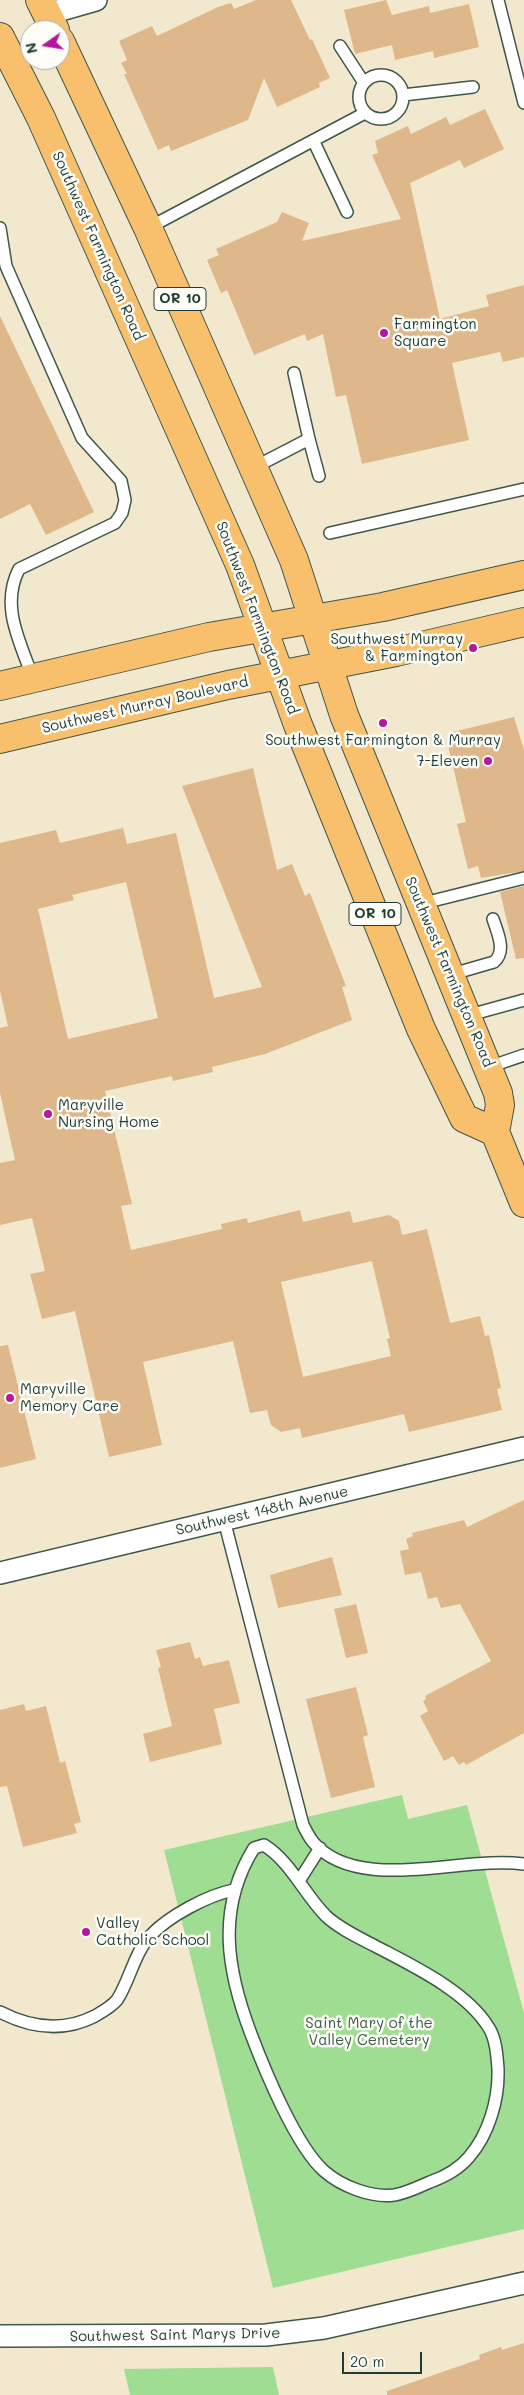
<!DOCTYPE html>
<style>
body{margin:0}
#map{position:relative;width:524px;height:2395px;overflow:hidden;background:#f2e8ce;font-family:Mali,sans-serif}
canvas{display:block}
.north{position:absolute;left:20px;top:20px;width:50px;height:50px;box-sizing:border-box;background:#fdfcf7;border:1px solid #a4b0a9;border-radius:50%;rotate:257deg;font-size:14px;font-weight:700;line-height:20px;text-align:center;color:#1f3d34}
.north::after{content:'';display:block;margin:auto;width:18px;height:22px;background:#b5179e;clip-path:polygon(50% 0,100% 100%,50% 72%,0 100%)}
.scale{position:absolute;left:342px;top:2352px;width:80px;height:22px;box-sizing:border-box;border:2px solid #1f3d34;border-top:0;padding-left:6px;font-size:15px;line-height:18px;white-space:nowrap;color:#1f3d34;-webkit-text-stroke:4px #fdfcf7;paint-order:stroke}
</style>
<div id="map">
<canvas width="524" height="2395"></canvas>
<div class="north">N</div>
<div class="scale">20 m</div>
</div>
<script>
const c = document.querySelector('canvas').getContext('2d');
c.lineJoin = 'round';
function fillPath(path, color) {
  c.fillStyle = color;
  c.fill(path, 'evenodd');
}
function stroke(path, color, width, dash) {
  c.strokeStyle = color;
  c.lineWidth = width;
  c.lineCap = dash ? 'butt' : 'round';
  c.setLineDash(dash || []);
  c.stroke(path);
}
function drawText(font, color, halo, rows, align = 'center') {
  c.font = font + ' Mali,sans-serif';
  c.lineWidth = 5;
  c.setLineDash([]);
  c.textBaseline = 'middle';
  c.strokeStyle = halo;
  c.fillStyle = color;
  for (const [text, x, y, turn = 0] of rows) {
    c.save();
    c.translate(x, y);
    c.rotate((+turn || 0) * Math.PI / 180);
    c.textAlign = isNaN(turn) ? turn : align;
    if (halo) c.strokeText(text, 0, 0);
    c.fillText(text, 0, 0);
    c.restore();
  }
}
fillPath(new Path2D(`
 M 402,1795 L 408,1819 L 467,1805 L 524,2013 L 524,2229 L 273,2288 L 164,1850 Z
 M 273,2367 L 279,2395 L 130,2395 L 124,2369 Z`), '#9edd92');
fillPath(new Path2D(`
 M 256,0 L 291,0 L 310,40 L 312,39 L 330,78 L 319,83 L 320,87 L 277,107 L 264,78 L 248,120 L 171,151 L 169,145 L 158,150 L 124,74 L 127,74 L 121,63 L 127,60 L 119,41 L 152,26 L 157,36 L 218,7 L 231,3 L 234,9 Z
 M 386,0 L 392,15 L 429,6 L 430,13 L 469,4 L 479,47 L 434,58 L 433,51 L 395,60 L 392,45 L 355,54 L 344,10 Z
 M 485,109 L 504,149 L 464,168 L 460,160 L 410,183 L 440,319 L 489,306 L 486,295 L 524,285 L 524,357 L 503,362 L 500,352 L 452,363 L 469,440 L 362,464 L 346,395 L 336,397 L 323,334 L 307,341 L 305,334 L 254,355 L 227,290 L 221,293 L 207,260 L 219,255 L 216,249 L 277,222 L 282,212 L 309,223 L 302,241 L 401,219 L 372,155 L 378,153 L 375,141 L 408,126 L 411,134 L 446,117 L 450,125 Z
 M 0,316 L 94,512 L 46,535 L 30,504 L 0,519 Z
 M 514,717 L 524,750 L 524,871 L 481,878 L 478,866 L 468,869 L 457,824 L 466,822 L 447,741 L 451,741 L 449,733 Z
 M 253,768 L 277,870 L 292,864 L 305,896 L 310,893 L 346,986 L 342,987 L 352,1020 L 265,1054 L 212,1067 L 213,1072 L 173,1081 L 172,1076 L 105,1091 L 132,1204 L 121,1206 L 131,1250 L 222,1229 L 221,1224 L 247,1218 L 248,1223 L 300,1210 L 303,1222 L 350,1211 L 353,1223 L 389,1215 L 399,1221 L 402,1235 L 427,1229 L 450,1323 L 480,1316 L 485,1336 L 489,1335 L 501,1388 L 497,1389 L 502,1410 L 409,1432 L 404,1414 L 302,1438 L 300,1428 L 281,1432 L 271,1425 L 267,1410 L 250,1413 L 233,1341 L 143,1362 L 162,1445 L 109,1457 L 75,1311 L 42,1319 L 30,1274 L 45,1271 L 32,1218 L 0,1225 L 0,1163 L 15,1160 L 0,1093 L 0,1028 L 8,1026 L 0,991 L 0,843 L 56,830 L 60,843 L 123,828 L 127,844 L 176,833 L 214,998 L 262,987 L 182,786 ZM 126,882 L 158,1018 L 68,1039 L 38,909 L 74,900 L 72,895 ZM 372,1261 L 390,1338 L 387,1339 L 391,1356 L 303,1377 L 281,1282 Z
 M 524,886 L 524,958 L 516,959 L 500,892 Z
 M 8,1345 L 36,1459 L 0,1468 L 0,1346 Z
 M 524,1500 L 524,1733 L 466,1765 L 464,1762 L 459,1765 L 453,1756 L 444,1761 L 420,1716 L 428,1711 L 423,1701 L 426,1699 L 425,1696 L 491,1661 L 460,1604 L 441,1608 L 437,1597 L 428,1599 L 421,1572 L 405,1575 L 400,1551 L 409,1549 L 406,1539 L 413,1536 L 412,1533 L 464,1520 L 467,1527 Z
 M 332,1557 L 342,1595 L 278,1608 L 270,1575 Z
 M 356,1604 L 368,1653 L 346,1658 L 334,1609 Z
 M 190,1642 L 195,1659 L 200,1657 L 203,1666 L 229,1660 L 240,1703 L 214,1709 L 222,1744 L 150,1762 L 143,1734 L 172,1726 L 158,1668 L 161,1667 L 156,1650 Z
 M 356,1687 L 368,1735 L 363,1737 L 375,1787 L 331,1798 L 306,1699 Z
 M 24,1704 L 26,1711 L 46,1706 L 60,1763 L 65,1761 L 81,1822 L 74,1824 L 77,1833 L 23,1847 L 7,1786 L 0,1787 L 0,1710 Z
 M 524,2343 L 524,2395 L 387,2395 L 387,2391 L 480,2359 L 479,2355 L 501,2347 L 502,2350 Z`), '#deb78a');
const lane = new Path2D(`
 M 498,0 L 524,103
 M 340,46 L 364,83
 M359 97a22 22 0 1 1 44 0a22 22 0 1 1-44 0Z
 M 403,95 L 473,87
 M 314,142 L 347,212
 M 0,228 L 6,266 L 82,438 L 121,481 L 125,500 L 122,513 L 115,523 L 19,569 C 0,606 20,642 33,678
 M 148,228 L 365,113
 M 294,373 L 309,439
 M 255,467 L 309,439 L 319,476
 M 330,533 L 524,489
 M 420,904 L 524,878
 M 449,975 L 494,962 C 507,951 497,932 493,919
 M 466,1016 L 524,1000
 M 489,1067 L 524,1055
 M 224,1520 L 303,1825 C 306,1831 309,1837 313,1842 C 358,1895 463,1855 524,1864
 M 264,1845 C 291,1862 304,1894 326,1916 C 340,1929 358,1937 375,1946 C 411,1965 467,1991 489,2028 C 496,2039 497,2056 498,2069 C 499,2099 489,2134 469,2157 C 459,2169 444,2177 430,2182 C 418,2187 407,2193 394,2195 C 371,2198 341,2186 324,2171 C 296,2146 265,2071 251,2034 C 227,1971 216,1909 254,1848 Z
 M 299,1881 L 320,1848
 M 0,2012 C 31,2028 64,2032 95,2016 C 102,2012 112,2006 117,2000 C 130,1980 134,1953 151,1935 C 169,1916 208,1895 234,1890`);
const street = new Path2D(`
 M 47,14 L 96,0
 M 0,1573 L 524,1448
 M 0,2336 L 266,2335 L 324,2328 L 524,2283`);
const primary = new Path2D(`
 M 40,0 L 55,30
 M 0,37 L 41,118 L 240,565 L 298,725 L 421,1029 L 464,1118 L 495,1132
 M 60,41 L 148,228 L 294,560 L 344,715 L 498,1093 L 500,1105 L 495,1132 L 524,1203
 M 0,686 L 209,637 L 383,607 L 524,575
 M 0,739 L 228,685 L 396,652 L 524,622`);
stroke(lane, '#3f574b', 14);
stroke(street, '#3f574b', 24);
stroke(primary, '#3f574b', 30);
stroke(lane, '#fff', 11);
stroke(street, '#fff', 21);
stroke(primary, '#f8bf6c', 28);
for (const [x, y, r, color] of [
 [384,333,5,"#b5179e"],
 [473,648,5,"#b5179e"],
 [383,723,5,"#b5179e"],
 [488,761,5,"#b5179e"],
 [48,1114,5,"#b5179e"],
 [10,1398,5,"#b5179e"],
 [86,1932,5,"#b5179e"]
]) {
  const dot = new Path2D();
  dot.arc(x, y, r, 0, 2 * Math.PI);
  c.fillStyle = color;
  c.fill(dot);
  stroke(dot, '#fdfcf7', 2);
}
for (const [x, y, w] of [
 [180,299,52],
 [375,914,52]
]) {
  const box = new Path2D();
  box.roundRect(x - w / 2, y - 11.5, w, 23, 4);
  c.fillStyle = '#fdfcf7';
  c.fill(box);
  stroke(box, '#1f3d34', 1);
}
drawText('bold 14px', '#1f3d34', null, [
 ["OR 10",180,299],
 ["OR 10",375,914]
]);
drawText('15px', '#1f3d34', '#fdfcf7', [
 ["Southwest Farmington Road",98,246,66],
 ["Southwest Farmington Road",257,618,69],
 ["Southwest Murray Boulevard",145,705,-13],
 ["Southwest Farmington Road",449,972,67],
 ["Southwest 148th Avenue",262,1511,-13],
 ["Southwest Saint Marys Drive",175,2335,-1]
]);
drawText('15px', '#1f3d34', '#fdfcf7', [
 ["Farmington",394,324],
 ["Square",394,341],
 ["Southwest Murray",463,639,"right"],
 ["& Farmington",463,656,"right"],
 ["Southwest Farmington & Murray",383,740,"center"],
 ["7-Eleven",478,761,"right"],
 ["Maryville",58,1105],
 ["Nursing Home",58,1122],
 ["Maryville",20,1389],
 ["Memory Care",20,1406],
 ["Valley",96,1923],
 ["Catholic School",96,1940]
], 'left');
drawText('15px', '#385d47', '#fdfcf7', [
 ["Saint Mary of the",369,2023],
 ["Valley Cemetery",369,2040]
]);
</script>
